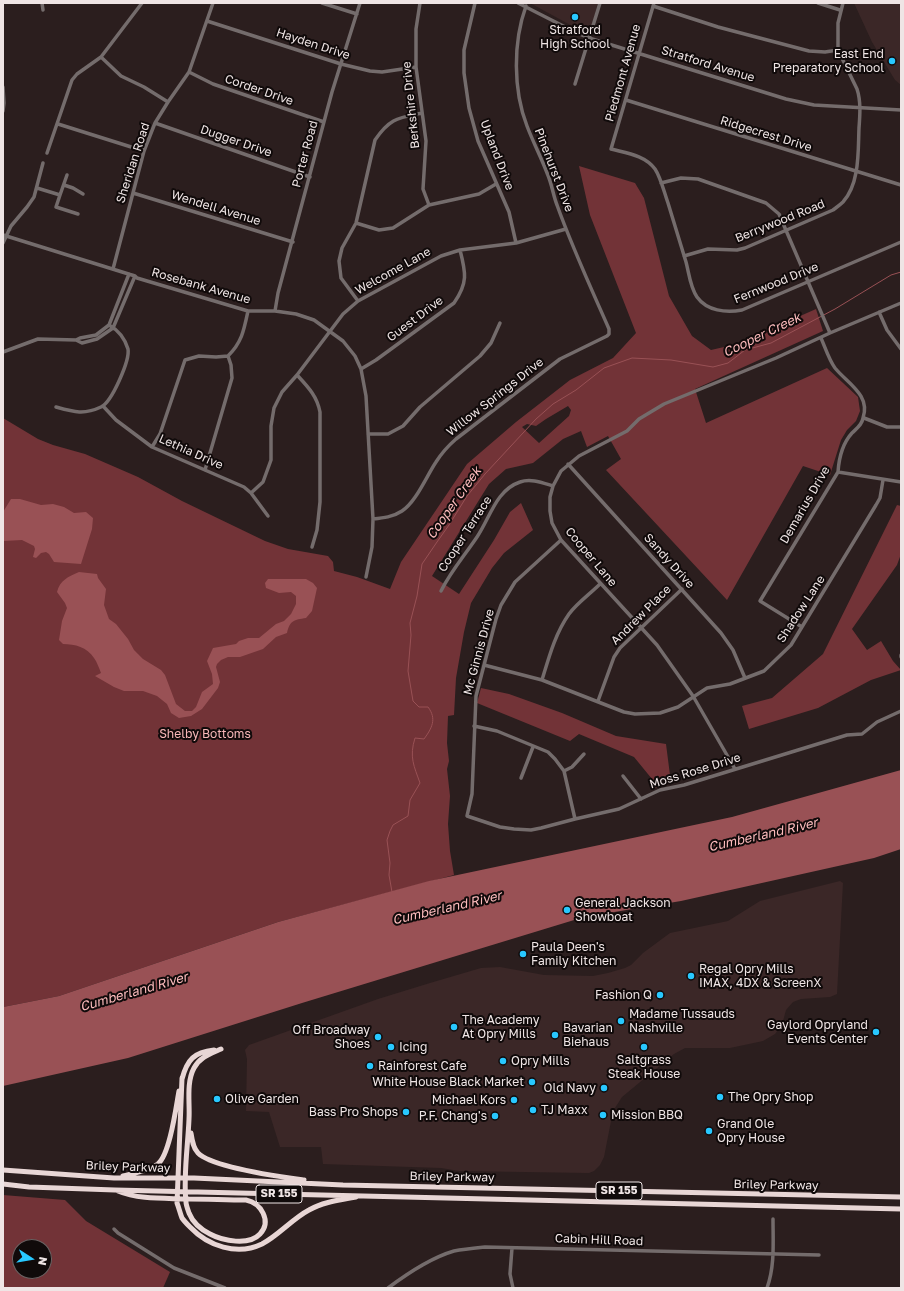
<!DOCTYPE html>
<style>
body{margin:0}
#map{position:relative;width:904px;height:1291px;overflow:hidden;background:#2b1e1e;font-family:"Golos Text",sans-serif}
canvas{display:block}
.frame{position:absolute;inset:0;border:4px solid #efe5e5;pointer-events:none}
.north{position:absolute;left:12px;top:1239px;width:40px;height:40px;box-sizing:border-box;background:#100a0a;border:1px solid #696262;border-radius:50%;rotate:102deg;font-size:11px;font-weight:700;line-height:16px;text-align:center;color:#efe5e5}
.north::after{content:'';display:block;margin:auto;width:14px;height:18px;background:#28c8ff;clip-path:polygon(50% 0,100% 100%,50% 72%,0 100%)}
</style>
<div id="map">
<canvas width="904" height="1291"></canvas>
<div class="frame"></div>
<div class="north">N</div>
</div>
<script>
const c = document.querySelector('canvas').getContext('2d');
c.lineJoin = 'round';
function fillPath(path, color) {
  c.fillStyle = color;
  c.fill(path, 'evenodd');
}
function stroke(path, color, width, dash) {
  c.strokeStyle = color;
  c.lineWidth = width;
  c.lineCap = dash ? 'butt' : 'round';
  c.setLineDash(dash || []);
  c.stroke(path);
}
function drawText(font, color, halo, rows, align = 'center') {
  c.font = font + ' "Golos Text",sans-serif';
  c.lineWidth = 4;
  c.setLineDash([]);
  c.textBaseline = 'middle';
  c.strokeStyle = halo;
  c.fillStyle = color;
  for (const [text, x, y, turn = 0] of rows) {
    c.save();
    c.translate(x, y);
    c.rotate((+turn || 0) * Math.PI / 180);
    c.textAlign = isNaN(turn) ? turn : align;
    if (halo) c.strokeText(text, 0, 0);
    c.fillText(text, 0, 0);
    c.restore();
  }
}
fillPath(new Path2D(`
 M 530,3 L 598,3 L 590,32 L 585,33 Z
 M 854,3 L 901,3 L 901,85 L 895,80 L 872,42 Z
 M 840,881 L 843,883 L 837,994 L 830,997 L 801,999 L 793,1002 L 786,1010 L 783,1021 L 779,1029 L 775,1034 L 763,1041 L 730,1048 L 685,1048 L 674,1054 L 622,1097 L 613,1111 L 604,1157 L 600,1165 L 594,1171 L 589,1173 L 459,1171 L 441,1168 L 323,1164 L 321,1147 L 280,1147 L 269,1112 L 246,1111 L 247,1059 L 245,1050 L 249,1045 L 378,999 L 430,983 L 481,968 L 500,967 L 544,975 L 593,976 L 608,973 L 625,968 L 631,965 L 643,953 L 670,933 L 728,921 L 760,901 Z`), '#3b2727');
fillPath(new Path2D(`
 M 579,166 L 635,183 L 644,198 L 669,296 L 692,336 L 711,350 L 737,344 L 816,309 L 823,331 L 695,389 L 706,423 L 827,368 L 858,397 L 860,411 L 856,421 L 847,430 L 841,440 L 830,475 L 803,466 L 727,600 L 606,470 L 621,459 L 608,436 L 587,447 L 581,431 L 563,439 L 533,463 L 506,469 L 489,484 L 432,576 L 459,594 L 494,540 L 510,512 L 521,503 L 533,530 L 504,553 L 492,568 L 471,603 L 464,632 L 456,678 L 454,715 L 448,716 L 447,743 L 449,761 L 447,769 L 450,796 L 448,824 L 450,851 L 454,875 L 278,922 L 59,996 L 3,1007 L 3,418 L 38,439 L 53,445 L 85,454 L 138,477 L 182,501 L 265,541 L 288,549 L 328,556 L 333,562 L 334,571 L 357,577 L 390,589 L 401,562 L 467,464 L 516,422 L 570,380 L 613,358 L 636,333 L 590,215 ZM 568,406 L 571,410 L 569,416 L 539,443 L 522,427 L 527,424 L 536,426 L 546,419 Z
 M 897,505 L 901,506 L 901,554 L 897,565 L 852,629 L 867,650 L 881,641 L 893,661 L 901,670 L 871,680 L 818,708 L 749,729 L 742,706 L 772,698 L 823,654 Z
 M 481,688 L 509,694 L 562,713 L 616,736 L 666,744 L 671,783 L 654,788 L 652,779 L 634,757 L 579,734 L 570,741 L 477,703 Z
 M 3,1195 L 65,1200 L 86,1221 L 170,1272 L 163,1288 L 3,1288 ZM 20,1247 L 44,1247 L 44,1271 L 20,1271 Z`), '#723337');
fillPath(new Path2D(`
 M 11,499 L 20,499 L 41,505 L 53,504 L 64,507 L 74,513 L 86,512 L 93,518 L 92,529 L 81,564 L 54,562 L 49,554 L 46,552 L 41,553 L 36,558 L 33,557 L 35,549 L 34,546 L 22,540 L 3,541 L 3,512 Z
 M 79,572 L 97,574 L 98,578 L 106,589 L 104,605 L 109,619 L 116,624 L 128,639 L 134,650 L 143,659 L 161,670 L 165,675 L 176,704 L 185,711 L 192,711 L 196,707 L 202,692 L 213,684 L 212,674 L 207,661 L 213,648 L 236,644 L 239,641 L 248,638 L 259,638 L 276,624 L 284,621 L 291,614 L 296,604 L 296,596 L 291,592 L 279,593 L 266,588 L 265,583 L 268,579 L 306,579 L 313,583 L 317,588 L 312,611 L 306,618 C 294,620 290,620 287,633 L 276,637 L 263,649 L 240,657 L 228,657 L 221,660 L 217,664 L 216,667 L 220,682 L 218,688 L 202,709 L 191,716 L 179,718 L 171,713 L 167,704 L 157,696 L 143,691 L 124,691 L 114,687 L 95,676 L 101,673 C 99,668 97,662 94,658 C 87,647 75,644 63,644 L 59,640 L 62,621 L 67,608 L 65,603 L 57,592 C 60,580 68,577 79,572 Z
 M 901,770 L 901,849 L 874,858 L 681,901 L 584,917 L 302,1003 L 128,1058 L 3,1086 L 3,1007 L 59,996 L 278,922 L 429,881 L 732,817 Z`), '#995155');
stroke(new Path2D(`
 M 392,892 L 389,875 L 390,863 L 387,840 L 390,831 L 393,825 L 408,816 L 410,800 L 420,783 C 414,766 409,757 415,738 L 424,739 C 432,728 437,719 428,707 L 419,707 L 413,701 L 408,671 L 411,635 L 410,623 L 417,596 L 422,564 L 437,542 L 449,525 L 467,496 L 485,474 L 536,419 L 553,404 L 576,390 L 604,368 L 632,358 L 671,360 L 713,367 L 728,363 L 745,350 L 771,343 L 835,309 L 891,275 L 901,272`), '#995155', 1);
stroke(new Path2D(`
 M 42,3 L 43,10
 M 322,3 L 357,14
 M 420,3 L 416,29 L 416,67 L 426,141 L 423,189 L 429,205
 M 475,3 L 464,50 L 464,73 L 469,108 L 478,141 L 509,212 L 516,243
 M 518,3 L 577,33 L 589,38 L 786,99 L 814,105 L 901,110
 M 654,3 L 611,149 C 626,153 645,155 655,169 C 661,178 664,192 668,203 C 674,223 680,242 686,262 C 689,273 690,287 697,297 C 707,311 726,313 742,310 L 901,242
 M 818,3 L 840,10
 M 653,6 L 718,27 L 809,51 L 825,52 L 838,50
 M 207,21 L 341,64 L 370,71 L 382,72 L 416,67
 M 101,57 L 121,76 L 144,87 L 168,102
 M 189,72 L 213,84 L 324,122
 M 575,84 L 600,3
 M 3,87 L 4,103 L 3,111
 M 626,100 L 901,185
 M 155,123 L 310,177
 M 58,124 L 144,151
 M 47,153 L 72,80 L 77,74 L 101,57 L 142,3
 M 661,183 L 681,178 L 698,179 L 766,203 L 779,214 L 830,333
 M 64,185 L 73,188 L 83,194
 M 37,188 L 60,195 L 67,175
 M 133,193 L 293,242
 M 60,195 L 56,207 L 78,214
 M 356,223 L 379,230 L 393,228 L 429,205 L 479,194 L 496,184
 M 3,235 L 135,276 L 137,278 L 248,311 L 275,311 L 296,314 L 314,320 L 343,341 L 355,356 L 361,369 L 366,396 L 373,519 L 372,547 L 366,577
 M 3,243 L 11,226 L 27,207 L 34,197 L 43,163
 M 684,256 L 708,249 L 737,250 L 745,248 L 833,210 C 837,207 840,205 843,202 C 860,183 858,151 859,128 C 860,115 861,101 857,89 L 838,50 L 838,23 L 843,3
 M 113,269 L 144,151 L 155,123 L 168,102 L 189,72 L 213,3
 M 358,301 L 341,278 L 339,261 L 342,248 L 356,223 L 375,140 C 390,118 398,118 422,113
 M 275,311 L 278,293 L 332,92 L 360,3
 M 879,312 L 887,330 L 901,349
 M 76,340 L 80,338 L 96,335 L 109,325 L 129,274
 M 3,352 L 38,339 L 76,340 L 82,343 L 97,339 L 113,328 L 135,276
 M 361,369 L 376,360 L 454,303 C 468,283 466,273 460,250
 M 297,375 C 308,387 317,396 320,412 L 320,502 L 317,530 L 312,547
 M 103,406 L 116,420 L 152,447 L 244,487 L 251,493 L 268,516
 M 56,407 C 74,412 84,415 101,407 C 112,402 130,360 128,349 C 125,339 118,330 109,325
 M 864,418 L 887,427 L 901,427
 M 368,434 L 388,434 L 403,426 L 420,407 L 480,356 L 491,343 L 500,323
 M 152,447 L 160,434 L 185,360 L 199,356 L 216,357 L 228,356
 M 568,464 L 721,633 L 733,650 L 745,678
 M 205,470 L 232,378 L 231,365 L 228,356 C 242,342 244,330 248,311
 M 838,472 L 901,482
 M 251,493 L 263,482 L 271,460 L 271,426 L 274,408 L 282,392 L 297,375 L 343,314 L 358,301 L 441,256 L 460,250 L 516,243 L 566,229
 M 373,519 C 383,518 393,517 402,511 C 416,502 426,477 436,462 C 441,454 448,446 456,439 L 560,359 L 607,336 L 609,334 L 609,329 C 591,288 572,247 557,205 C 553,195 552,184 547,173 C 541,157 533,142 527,126 C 513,90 513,42 526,6
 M 561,540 L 515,582 L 501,605 L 496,619 L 476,696 L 472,794 L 467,816 L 500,827 L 514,829 L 531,830 L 541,828 L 575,819 L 619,809 L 660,790 L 684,785 L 847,735 L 862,734 L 877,722 L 901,711
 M 441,591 C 451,571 465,555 477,537 C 490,518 496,490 520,482 C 531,478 543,483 553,486
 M 802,627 L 760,601 L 838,472 C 839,457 842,444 852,433 C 857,428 862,425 863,418 C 871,395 847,383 835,368 C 829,360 825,347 821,338
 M 901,655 L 901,657
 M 484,665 L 542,680 L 624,712 L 635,714 L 660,713 L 678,707 L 707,688 L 730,684 L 764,671 L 791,645 L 876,505 L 880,498 L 883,480
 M 542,680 C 549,657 555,634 569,614 C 577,603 590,594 600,584
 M 598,701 L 614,657 L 620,648 L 682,589
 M 474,726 L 497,731 L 548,752 L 555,759 L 564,771 L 575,819
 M 735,769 L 693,696 L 657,645 L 561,540 L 552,523 L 550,511 L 550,497 L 553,486 L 561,471 L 579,456 L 627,431 L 639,419 L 664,404 L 776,358 L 830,333 L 901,303
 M 564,771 L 572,767 L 584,754
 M 623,776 L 641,799
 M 521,778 L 533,747
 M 114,1229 L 118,1233 L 174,1268 L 225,1288
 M 512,1248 L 510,1274 L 513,1288
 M 388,1288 C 408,1273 430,1258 454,1251 C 464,1249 475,1248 485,1247 L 819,1255
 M 767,1288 C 775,1266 773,1242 773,1219`), '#746c6c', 3.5);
stroke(new Path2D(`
 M 182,1078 L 177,1203 C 179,1208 180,1213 182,1218 C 184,1221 187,1224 190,1227 C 208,1246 237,1256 262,1244 C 279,1235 292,1219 309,1210 C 323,1202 340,1200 356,1197
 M 182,1079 C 187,1060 194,1052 214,1050
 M 191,1133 C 192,1140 193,1148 198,1153 C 213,1168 282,1177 304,1180
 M 3,1170 L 114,1178 L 194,1178 L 343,1185 L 901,1197
 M 123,1176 C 135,1173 148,1171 158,1164 C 170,1154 176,1107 179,1091
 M 3,1184 L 29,1187 L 115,1190 L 901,1209
 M 118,1191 C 139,1200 166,1198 189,1199 C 208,1199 227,1200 246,1200 C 261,1203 272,1221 260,1234 C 249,1246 223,1241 210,1234 C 202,1230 193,1223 189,1213 C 188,1210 186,1205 186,1202 C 183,1177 188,1145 189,1119 C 190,1103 186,1083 194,1068 C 200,1057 210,1054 221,1049`), '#e8d6d5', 5);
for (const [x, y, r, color] of [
 [575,17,4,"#28c8ff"],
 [892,61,4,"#28c8ff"],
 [567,910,4,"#28c8ff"],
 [523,954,4,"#28c8ff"],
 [691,976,4,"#28c8ff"],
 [660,995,4,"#28c8ff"],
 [621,1021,4,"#28c8ff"],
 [454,1027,4,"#28c8ff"],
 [876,1032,4,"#28c8ff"],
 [555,1035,4,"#28c8ff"],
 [378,1037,4,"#28c8ff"],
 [391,1047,4,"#28c8ff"],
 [644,1047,4,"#28c8ff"],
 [503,1061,4,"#28c8ff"],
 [370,1066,4,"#28c8ff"],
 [532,1082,4,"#28c8ff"],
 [604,1088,4,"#28c8ff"],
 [720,1097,4,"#28c8ff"],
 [217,1099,4,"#28c8ff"],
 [514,1100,4,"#28c8ff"],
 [533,1110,4,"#28c8ff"],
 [406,1112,4,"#28c8ff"],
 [603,1115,4,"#28c8ff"],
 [495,1116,4,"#28c8ff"],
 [709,1131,4,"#28c8ff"]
]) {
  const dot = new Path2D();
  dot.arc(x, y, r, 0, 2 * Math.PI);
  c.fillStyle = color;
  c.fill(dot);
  stroke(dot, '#100a0a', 1.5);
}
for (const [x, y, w] of [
 [619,1191,46],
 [279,1194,46]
]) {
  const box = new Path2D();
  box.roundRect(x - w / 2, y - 9, w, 18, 3);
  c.fillStyle = '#100a0a';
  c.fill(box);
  stroke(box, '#efe5e5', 1);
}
drawText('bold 11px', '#efe5e5', null, [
 ["SR 155",619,1191],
 ["SR 155",279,1194]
]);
drawText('12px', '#efe5e5', '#100a0a', [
 ["Stratford",575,30,"center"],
 ["High School",575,44,"center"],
 ["East End",884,54,"right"],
 ["Preparatory School",884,68,"right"],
 ["General Jackson",575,903],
 ["Showboat",575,917],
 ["Paula Deen's",531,947],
 ["Family Kitchen",531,961],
 ["Regal Opry Mills",699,969],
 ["IMAX, 4DX & ScreenX",699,983],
 ["Fashion Q",652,995,"right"],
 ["Madame Tussauds",629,1014],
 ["Nashville",629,1028],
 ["The Academy",462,1020],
 ["At Opry Mills",462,1034],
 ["Gaylord Opryland",868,1025,"right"],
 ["Events Center",868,1039,"right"],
 ["Bavarian",563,1028],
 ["Biehaus",563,1042],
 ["Off Broadway",370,1030,"right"],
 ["Shoes",370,1044,"right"],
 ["Icing",399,1047],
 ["Saltgrass",644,1060,"center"],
 ["Steak House",644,1074,"center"],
 ["Opry Mills",511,1061],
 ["Rainforest Cafe",378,1066],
 ["White House Black Market",524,1082,"right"],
 ["Old Navy",596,1088,"right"],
 ["The Opry Shop",728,1097],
 ["Olive Garden",225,1099],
 ["Michael Kors",506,1100,"right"],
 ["TJ Maxx",541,1110],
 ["Bass Pro Shops",398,1112,"right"],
 ["Mission BBQ",611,1115],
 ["P.F. Chang's",487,1116,"right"],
 ["Grand Ole",717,1124],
 ["Opry House",717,1138]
], 'left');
drawText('12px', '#efe5e5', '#100a0a', [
 ["Hayden Drive",313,44,18],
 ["Stratford Avenue",708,64,17],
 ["Piedmont Avenue",623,73,-74],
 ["Corder Drive",259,90,19],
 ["Berkshire Drive",411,105,-96],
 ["Ridgecrest Drive",766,134,17],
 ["Dugger Drive",236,141,19],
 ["Porter Road",305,154,-75],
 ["Upland Drive",497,155,69],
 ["Sheridan Road",133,163,-72],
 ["Pinehurst Drive",554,170,69],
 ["Wendell Avenue",216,208,17],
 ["Berrywood Road",780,221,-22],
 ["Welcome Lane",393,271,-29],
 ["Fernwood Drive",776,283,-22],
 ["Rosebank Avenue",201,286,16],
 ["Guest Drive",415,319,-37],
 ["Willow Springs Drive",495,397,-38],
 ["Lethia Drive",191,452,24],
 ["Demarius Drive",805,505,-60],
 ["Cooper Terrace",465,534,-57],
 ["Cooper Lane",591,557,50],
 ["Sandy Drive",669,561,48],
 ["Shadow Lane",801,609,-57],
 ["Andrew Place",641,615,-45],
 ["Mc Ginnis Drive",479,652,-75],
 ["Moss Rose Drive",695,771,-17],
 ["Briley Parkway",128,1167,2],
 ["Briley Parkway",452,1177,1],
 ["Briley Parkway",776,1185,1],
 ["Cabin Hill Road",599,1240,2]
]);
drawText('12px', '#f9b8b9', '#100a0a', [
 ["Shelby Bottoms",205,734]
]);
drawText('italic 13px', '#fdbcbd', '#100a0a', [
 ["Cooper Creek",762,335,-26],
 ["Cooper Creek",454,503,-55],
 ["Cumberland River",763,835,-13],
 ["Cumberland River",447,908,-13],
 ["Cumberland River",134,992,-16]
]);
</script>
